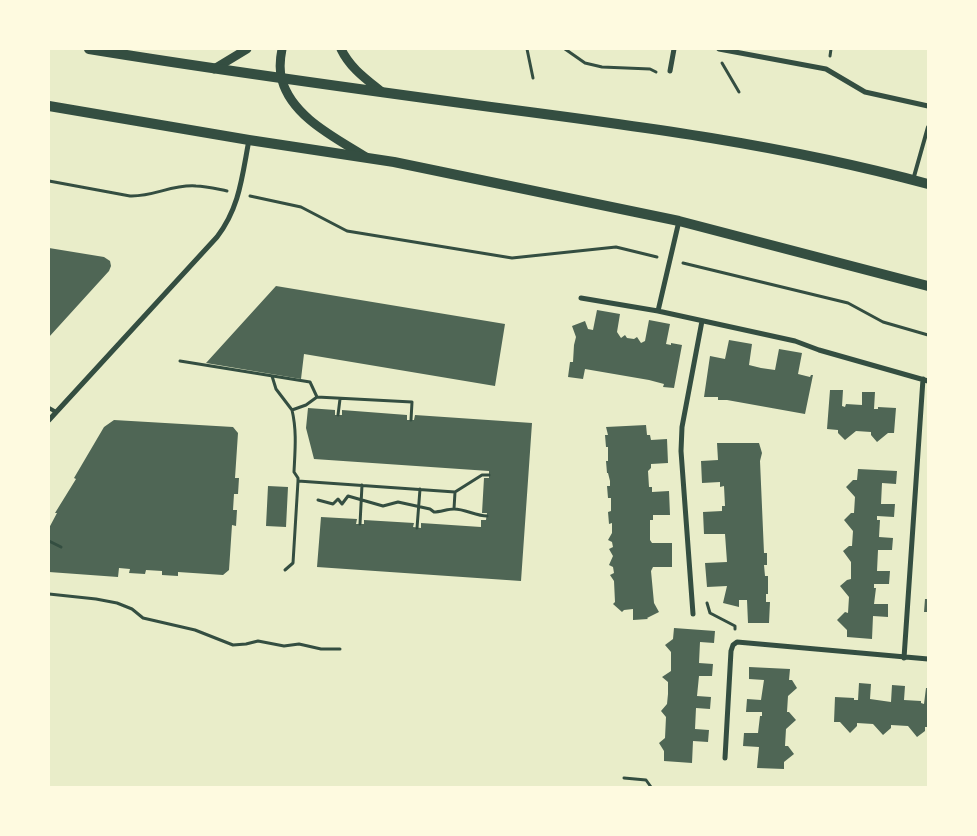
<!DOCTYPE html>
<style>
body{margin:0}
#map{position:relative;width:977px;height:836px;overflow:hidden;background:#e9edc9;font-family:"Alegreya Sans",sans-serif}
canvas{display:block}
.frame{position:absolute;inset:0;border:50px solid #fefae0;pointer-events:none}
</style>
<div id="map">
<canvas width="977" height="836"></canvas>
<div class="frame"></div>
</div>
<script>
const c = document.querySelector('canvas').getContext('2d');
c.lineJoin = 'round';
function fillPath(path, color) {
  c.fillStyle = color;
  c.fill(path, 'evenodd');
}
function stroke(path, color, width, dash) {
  c.strokeStyle = color;
  c.lineWidth = width;
  c.lineCap = dash ? 'butt' : 'round';
  c.setLineDash(dash || []);
  c.stroke(path);
}
fillPath(new Path2D(`
 M 49,248 L 104,257 L 110,261 L 111,266 L 109,271 L 49,337 Z
 M 276,286 L 505,324 L 495,386 L 304,354 L 301,379 L 206,363 Z
 M 597,310 L 620,314 L 617,332 L 621,338 L 625,335 L 627,338 L 634,339 L 637,337 L 641,343 L 645,341 L 649,320 L 670,324 L 666,344 L 671,345 L 671,343 L 682,345 L 674,388 L 663,387 L 664,384 L 649,380 L 585,369 L 583,379 L 568,377 L 570,362 L 573,362 L 574,345 L 576,337 L 572,326 L 585,321 L 588,329 L 593,330 Z
 M 729,340 L 752,344 L 749,365 L 761,368 L 775,370 L 779,349 L 802,353 L 798,374 L 810,377 L 811,375 L 813,375 L 805,414 L 727,400 L 718,400 L 718,397 L 704,397 L 710,356 L 725,359 Z
 M 830,390 L 843,390 L 842,406 L 845,407 L 846,404 L 862,405 L 862,392 L 875,392 L 874,409 L 878,409 L 878,407 L 896,408 L 894,433 L 888,433 L 877,442 L 871,435 L 871,432 L 856,431 L 845,440 L 838,433 L 838,430 L 827,429 Z
 M 308,408 L 335,410 L 335,415 L 342,415 L 342,410 L 407,415 L 407,420 L 414,420 L 415,415 L 532,423 L 521,581 L 317,567 L 321,517 L 357,519 L 356,524 L 364,524 L 364,520 L 414,523 L 413,527 L 421,528 L 421,523 L 481,527 L 481,520 L 486,520 L 487,513 L 482,513 L 484,478 L 489,478 L 489,471 L 314,459 L 306,428 Z
 M 114,420 L 233,427 L 238,433 L 235,478 L 239,478 L 238,494 L 234,494 L 233,510 L 237,510 L 236,526 L 232,525 L 229,570 L 223,575 L 178,572 L 178,576 L 162,575 L 162,571 L 146,570 L 145,574 L 129,573 L 130,569 L 119,568 L 118,577 L 49,572 L 49,528 L 57,513 L 55,513 L 76,479 L 74,478 L 104,427 Z
 M 646,425 L 647,435 L 650,435 L 651,440 L 667,439 L 668,463 L 651,464 L 651,468 L 648,471 L 649,487 L 652,487 L 652,492 L 669,491 L 670,515 L 653,515 L 653,520 L 650,520 L 650,540 L 652,543 L 672,543 L 672,567 L 653,567 L 651,571 L 654,603 L 659,612 L 647,618 L 648,619 L 633,620 L 633,609 L 624,610 L 622,612 L 613,604 L 615,602 L 614,581 L 610,575 L 614,573 L 613,567 L 609,565 L 613,556 L 609,549 L 613,547 L 612,542 L 608,540 L 612,533 L 612,523 L 609,524 L 608,512 L 611,511 L 611,498 L 608,498 L 607,486 L 610,486 L 610,481 L 608,473 L 607,473 L 606,461 L 608,461 L 608,447 L 606,447 L 605,435 L 608,435 L 606,427 Z
 M 717,443 L 759,443 L 762,453 L 760,461 L 764,553 L 767,553 L 767,565 L 764,565 L 765,576 L 768,576 L 768,594 L 766,594 L 766,602 L 770,602 L 769,623 L 748,623 L 747,600 L 739,600 L 739,607 L 723,603 L 727,586 L 707,587 L 705,563 L 727,562 L 725,534 L 704,534 L 703,512 L 722,511 L 722,506 L 725,506 L 724,486 L 720,487 L 720,482 L 702,483 L 701,461 L 718,460 Z
 M 858,469 L 897,471 L 896,484 L 882,483 L 881,504 L 895,504 L 894,517 L 877,516 L 877,520 L 880,520 L 879,537 L 893,538 L 892,550 L 878,550 L 877,571 L 890,571 L 889,584 L 874,584 L 874,588 L 876,588 L 874,604 L 888,604 L 888,617 L 873,616 L 872,639 L 847,637 L 847,630 L 837,620 L 845,612 L 848,613 L 849,597 L 840,586 L 847,580 L 851,579 L 851,562 L 843,551 L 849,546 L 852,546 L 853,531 L 844,520 L 851,513 L 854,513 L 855,497 L 846,487 L 853,480 L 857,480 Z
 M 268,486 L 288,487 L 286,527 L 266,526 Z
 M 925,599 L 928,599 L 928,612 L 924,612 Z
 M 674,628 L 715,631 L 714,643 L 700,642 L 699,663 L 713,664 L 712,676 L 699,676 L 697,696 L 711,697 L 710,709 L 696,708 L 695,729 L 709,730 L 708,742 L 693,741 L 692,763 L 664,761 L 664,751 L 659,743 L 665,738 L 666,717 L 661,711 L 667,704 L 668,694 L 668,682 L 662,677 L 671,671 L 671,652 L 665,645 L 673,639 Z
 M 749,667 L 790,669 L 789,680 L 792,680 L 797,688 L 788,696 L 787,712 L 789,712 L 796,720 L 786,729 L 785,746 L 788,746 L 794,754 L 784,762 L 784,769 L 757,768 L 759,747 L 743,746 L 744,733 L 758,733 L 760,716 L 762,716 L 762,712 L 746,712 L 747,699 L 761,700 L 764,680 L 749,679 Z
 M 859,683 L 871,684 L 870,699 L 891,702 L 892,685 L 905,686 L 904,700 L 921,701 L 921,703 L 924,704 L 926,688 L 928,688 L 928,727 L 925,727 L 925,731 L 917,737 L 908,726 L 891,725 L 891,728 L 883,735 L 873,724 L 857,723 L 857,726 L 850,733 L 840,722 L 834,722 L 835,697 L 854,698 L 854,700 L 858,700 Z`), '#4f6655');
stroke(new Path2D(`
 M 527,49 L 533,78
 M 565,49 L 585,63 L 602,67 L 650,69 L 656,72
 M 830,56 L 831,49
 M 722,63 L 739,92
 M 49,181 L 130,196 C 153,197 173,184 196,186 C 206,186 217,189 227,191
 M 250,196 L 301,207 L 347,231 L 512,258 L 616,247 L 657,257
 M 683,263 L 848,303 L 883,322 L 928,335
 M 180,361 L 310,382 L 317,397
 M 272,376 L 276,389 L 292,410 L 306,405 L 317,397 L 412,402 L 411,420
 M 292,410 C 297,431 295,451 294,472 L 298,478 L 298,481 L 455,492 L 482,475 L 489,475
 M 338,415 L 340,399
 M 318,500 L 333,504 L 338,499 L 342,504 L 348,496 L 383,506 L 398,502 L 430,509 L 434,512 C 440,512 448,509 454,509 C 465,509 476,516 487,516
 M 454,509 L 455,492
 M 360,524 L 362,485
 M 417,528 L 420,489
 M 49,541 L 61,547
 M 285,570 L 293,563 L 298,481
 M 49,594 L 96,599 L 117,603 L 132,609 L 143,618 L 195,630 L 233,645 L 246,644 L 258,641 L 284,646 L 299,644 L 321,649 L 340,649
 M 707,603 L 710,613 L 735,626 L 735,629
 M 624,778 L 646,780 L 651,787`), '#344e41', 3);
stroke(new Path2D(`
 M 913,180 L 928,127
 M 49,408 L 56,412`), '#344e41', 4);
stroke(new Path2D(`
 M 719,49 L 826,69 L 865,92 L 928,106
 M 670,71 L 674,49
 M 581,298 L 658,311 L 795,341 L 819,350 L 928,381
 M 658,311 L 679,221
 M 49,420 L 217,237 C 240,207 242,176 249,140
 M 693,614 L 681,451 L 682,427 L 702,321
 M 904,658 L 923,379
 M 725,758 L 731,651 L 733,645 L 737,642 L 928,659`), '#344e41', 5);
stroke(new Path2D(`
 M 282,49 C 280,59 279,70 282,80 C 292,117 336,138 366,157
 M 341,49 C 350,68 366,79 382,92
 M 214,69 L 247,49`), '#344e41', 9);
stroke(new Path2D(`
 M 89,49 C 223,71 357,89 491,107 C 638,126 785,145 928,184
 M 49,106 L 249,140 L 394,162 L 679,221 L 928,286`), '#344e41', 10);
</script>
